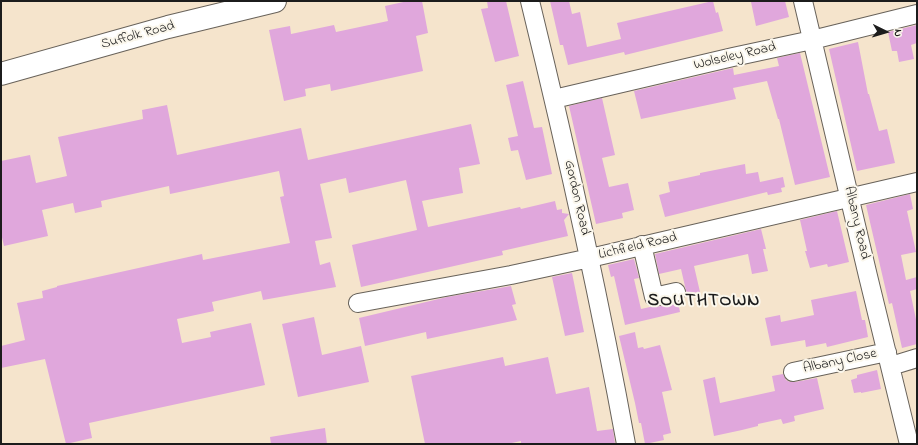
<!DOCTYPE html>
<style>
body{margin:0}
#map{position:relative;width:918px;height:445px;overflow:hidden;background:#f5e4cc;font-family:"Indie Flower",sans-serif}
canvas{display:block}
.frame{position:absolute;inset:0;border:2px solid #1c1c1c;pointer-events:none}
.north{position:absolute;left:866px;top:12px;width:40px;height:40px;-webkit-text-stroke:3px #fbf7ec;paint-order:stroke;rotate:95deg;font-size:11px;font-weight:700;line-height:16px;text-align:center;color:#1c1c1c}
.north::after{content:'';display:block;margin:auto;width:14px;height:18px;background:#1c1c1c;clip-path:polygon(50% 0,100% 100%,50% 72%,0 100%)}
</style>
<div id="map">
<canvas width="918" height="445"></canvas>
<div class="frame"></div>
<div class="north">N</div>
</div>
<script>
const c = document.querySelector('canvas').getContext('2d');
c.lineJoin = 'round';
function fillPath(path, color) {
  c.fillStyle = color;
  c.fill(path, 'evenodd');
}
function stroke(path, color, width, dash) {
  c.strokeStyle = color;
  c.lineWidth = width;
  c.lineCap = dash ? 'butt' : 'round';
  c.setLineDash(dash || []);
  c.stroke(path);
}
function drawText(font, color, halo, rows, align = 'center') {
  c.font = font + ' "Indie Flower",sans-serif';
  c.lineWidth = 4;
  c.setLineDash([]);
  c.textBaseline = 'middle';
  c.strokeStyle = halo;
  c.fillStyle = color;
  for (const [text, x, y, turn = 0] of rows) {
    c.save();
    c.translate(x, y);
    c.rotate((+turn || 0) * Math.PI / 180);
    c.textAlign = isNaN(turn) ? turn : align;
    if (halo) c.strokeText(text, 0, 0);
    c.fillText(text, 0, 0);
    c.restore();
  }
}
fillPath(new Path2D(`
 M 408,1 L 422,1 L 428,33 L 416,36 L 423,71 L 331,91 L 330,84 L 305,89 L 306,96 L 284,101 L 269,30 L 290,26 L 291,34 L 334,25 L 336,32 L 388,21 L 385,6 Z
 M 487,1 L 506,1 L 519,56 L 495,62 L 481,9 L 488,8 Z
 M 550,1 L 569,1 L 572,14 L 580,12 L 587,47 L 621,39 L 617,23 L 713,1 L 716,13 L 718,12 L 723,31 L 625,55 L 624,52 L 568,65 L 563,45 L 560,45 Z
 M 758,1 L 785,1 L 789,17 L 756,26 L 751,2 Z
 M 917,25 L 917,43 L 911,45 L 914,59 L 899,62 L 897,51 L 892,51 L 888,32 Z
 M 858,42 L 868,94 L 869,94 L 879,131 L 887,129 L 895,163 L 857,171 L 829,49 Z
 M 800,53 L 830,177 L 795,185 L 779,119 L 778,119 L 767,81 L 733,88 L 736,99 L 641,119 L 634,91 L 733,68 L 734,75 L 779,66 L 777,58 Z
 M 523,81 L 534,128 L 542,127 L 552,174 L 526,180 L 518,150 L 511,151 L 508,138 L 518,136 L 506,85 Z
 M 602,98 L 615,155 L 602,158 L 609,187 L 628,183 L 634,210 L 622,213 L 623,218 L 596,224 L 569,106 Z
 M 167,105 L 177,155 L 301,128 L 308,160 L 471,124 L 480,164 L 459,168 L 463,193 L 422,201 L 428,227 L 502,211 L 520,207 L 521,209 L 555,201 L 557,210 L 562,209 L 562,213 L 569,214 L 564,220 L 568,236 L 502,251 L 503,255 L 361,287 L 352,245 L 417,230 L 406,180 L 349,193 L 346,178 L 320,184 L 332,238 L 315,241 L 320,265 L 330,262 L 336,287 L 263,300 L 261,291 L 212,302 L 214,311 L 177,319 L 182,343 L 211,337 L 210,332 L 251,323 L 265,385 L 89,423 L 92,438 L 66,444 L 45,359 L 1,368 L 1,346 L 25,340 L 17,303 L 43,298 L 42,291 L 57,287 L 57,286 L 202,254 L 203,260 L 290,243 L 280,197 L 284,196 L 279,171 L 170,194 L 169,186 L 101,201 L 102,207 L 75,213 L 73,203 L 42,210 L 48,236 L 4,246 L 1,233 L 1,161 L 30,155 L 36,183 L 67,176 L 58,137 L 143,119 L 142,110 Z
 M 745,164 L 746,174 L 758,172 L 760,182 L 783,177 L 785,187 L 781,188 L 782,192 L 768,195 L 767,192 L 665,217 L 659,195 L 670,192 L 668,182 L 700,175 L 700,173 Z
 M 910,194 L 913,209 L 907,211 L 916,252 L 901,255 L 906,280 L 917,277 L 917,289 L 910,291 L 917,324 L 917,344 L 902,348 L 892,303 L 889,304 L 866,205 Z
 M 837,211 L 849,262 L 828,267 L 827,264 L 810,268 L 805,251 L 807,251 L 800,220 Z
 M 761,229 L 766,249 L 763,249 L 768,271 L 752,274 L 748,254 L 694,266 L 700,292 L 687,295 L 681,269 L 659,274 L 655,254 Z
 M 634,259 L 639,278 L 634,279 L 641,309 L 650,307 L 656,307 L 678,302 L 680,312 L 625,325 L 614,276 L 611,277 L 608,265 Z
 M 572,273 L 584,332 L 565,336 L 552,277 Z
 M 511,286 L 516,304 L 512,305 L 517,320 L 427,339 L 426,332 L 365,346 L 359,318 L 447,297 Z
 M 856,291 L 862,320 L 865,320 L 868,337 L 827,347 L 826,343 L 806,347 L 805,340 L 771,346 L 765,318 L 780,315 L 781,322 L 814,315 L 811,300 Z
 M 314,317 L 322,355 L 361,346 L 369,382 L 298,397 L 282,324 Z
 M 635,332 L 638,348 L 643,347 L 644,349 L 660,345 L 672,390 L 662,392 L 671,433 L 663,435 L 664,440 L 645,444 L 641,423 L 639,423 L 635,403 L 619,336 Z
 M 503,357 L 505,366 L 548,357 L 556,394 L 589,387 L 597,431 L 613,429 L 615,444 L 521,444 L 521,441 L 507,444 L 425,444 L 411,376 Z
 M 877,370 L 881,389 L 861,393 L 861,392 L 854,393 L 851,380 L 857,378 L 857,375 Z
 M 783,374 L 786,380 L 790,382 L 795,382 L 817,378 L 824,409 L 794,416 L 795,421 L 783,424 L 781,419 L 758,424 L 758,426 L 742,430 L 714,436 L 703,380 L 715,377 L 720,403 L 775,391 L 772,376 Z
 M 325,428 L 327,444 L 271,444 L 270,437 Z`), '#e0a7dc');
const street = new Path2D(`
 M 530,1 C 566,148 599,295 626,444
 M 803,1 L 868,276 L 909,444
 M 554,99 L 733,57 L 812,40 L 917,14
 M 642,245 L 654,297 L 676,292
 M 358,303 L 511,275 L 590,258 L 917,182
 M 891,366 L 917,358
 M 793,372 L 887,352`);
const secondary = new Path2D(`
 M 1,74 L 168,27 L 275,1`);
stroke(street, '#68625a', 20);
stroke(secondary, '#68625a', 24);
stroke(street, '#fff', 18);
stroke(secondary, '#fff', 22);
drawText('14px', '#1c1c1c', '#fbf7ec', [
 ["Suffolk Road",138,36,-15],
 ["Wolseley Road",735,57,-13],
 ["Gordon Road",576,198,77],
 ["Albany Road",856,223,77],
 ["Lichfield Road",638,247,-13],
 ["Albany Close",840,362,-12]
]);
c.letterSpacing = '1px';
drawText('bold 18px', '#1c1c1c', '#fbf7ec', [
 ["SOUTHTOWN",704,302]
]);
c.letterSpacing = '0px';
</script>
